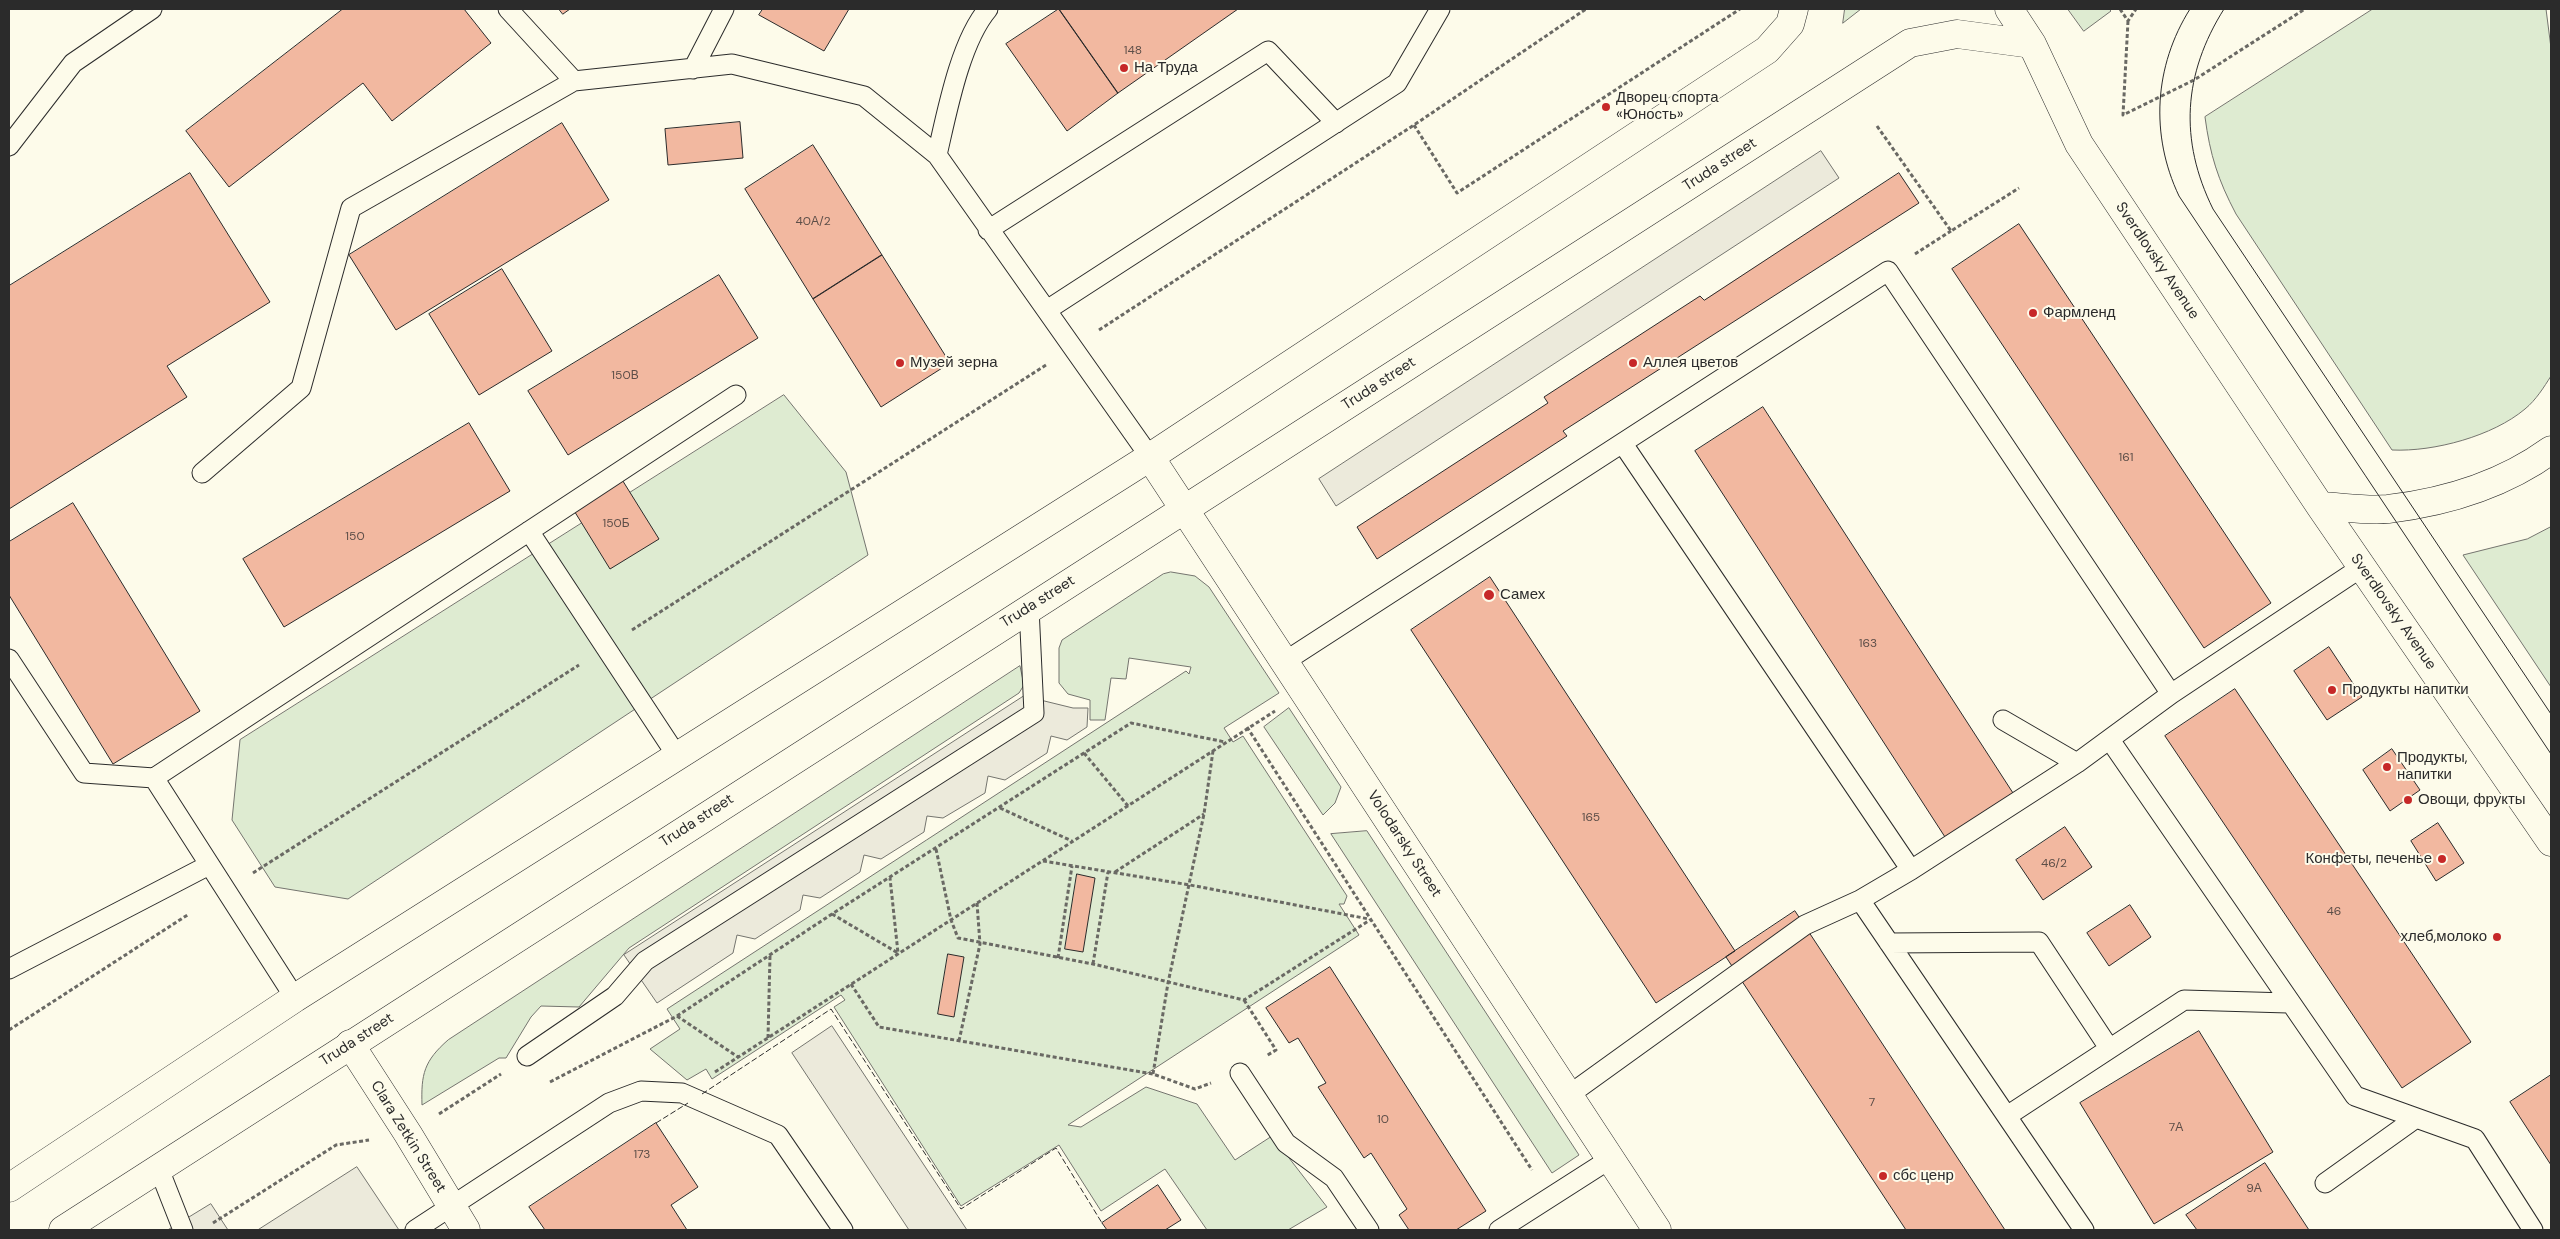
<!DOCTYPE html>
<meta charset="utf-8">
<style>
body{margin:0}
#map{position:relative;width:2560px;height:1239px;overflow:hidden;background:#fdfbea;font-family:"DM Sans",sans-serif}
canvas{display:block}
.frame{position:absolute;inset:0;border:10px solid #2b2b2b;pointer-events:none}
</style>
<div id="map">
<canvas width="2560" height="1239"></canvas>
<div class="frame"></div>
</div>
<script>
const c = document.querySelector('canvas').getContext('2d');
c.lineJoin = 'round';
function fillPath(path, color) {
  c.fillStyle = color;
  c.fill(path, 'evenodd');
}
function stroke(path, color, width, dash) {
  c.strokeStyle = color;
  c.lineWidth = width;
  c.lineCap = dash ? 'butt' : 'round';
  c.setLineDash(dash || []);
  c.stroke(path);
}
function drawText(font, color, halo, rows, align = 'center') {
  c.font = font + ' "DM Sans",sans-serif';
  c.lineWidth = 4;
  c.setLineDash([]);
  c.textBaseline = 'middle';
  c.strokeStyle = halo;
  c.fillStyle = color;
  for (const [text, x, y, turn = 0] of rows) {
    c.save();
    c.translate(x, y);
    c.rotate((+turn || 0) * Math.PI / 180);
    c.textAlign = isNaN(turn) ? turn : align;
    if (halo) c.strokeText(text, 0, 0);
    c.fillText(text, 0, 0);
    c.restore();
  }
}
const green = new Path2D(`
 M 1845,9 L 1861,9 L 1843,23 Z
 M 2068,9 L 2109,9 L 2111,11 L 2084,31 Z
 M 2373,9 L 2546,9 L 2551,48 L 2551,376 C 2544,387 2536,400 2525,409 C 2493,436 2434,452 2392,450 L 2236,214 C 2218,180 2210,155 2205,117 Z
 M 784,395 L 846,472 L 868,555 L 348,899 L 275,887 L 232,820 L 240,740 Z
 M 2551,527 L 2551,687 L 2463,555 L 2527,539 Z
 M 1171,572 L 1195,576 L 1209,587 L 1279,693 L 1224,728 L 1233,742 L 1243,736 L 1347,896 L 1344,904 L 1339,904 L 1359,935 L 1068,1125 L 1081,1127 L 1146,1087 L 1197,1104 L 1235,1160 L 1272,1136 L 1327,1207 L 1288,1230 L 1207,1230 L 1165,1169 L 1101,1211 L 1059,1145 L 961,1206 L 834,1007 L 845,1000 L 841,995 L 712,1079 L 706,1069 L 687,1080 L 650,1049 L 680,1029 L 667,1009 L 1186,671 L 1189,674 L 1191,667 L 1129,658 L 1126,679 L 1111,678 L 1105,720 L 1090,720 L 1090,700 L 1068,694 L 1059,683 L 1059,648 L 1062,640 L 1163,574 Z
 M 1020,666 L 1024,685 L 1019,693 L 629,948 L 579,1007 L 541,1006 L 531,1017 L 506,1058 L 499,1058 L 422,1105 C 421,1074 424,1061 448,1040 Z
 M 1289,708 L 1341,787 L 1335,803 L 1323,815 L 1264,727 Z
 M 1367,831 L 1579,1155 L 1552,1173 L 1331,834 Z`);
fillPath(green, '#deebd1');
stroke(green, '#74746e', 1);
const parking = new Path2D(`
 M 1821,151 L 1839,178 L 1336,506 L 1319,479 Z
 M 1024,696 L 1073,708 L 1088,708 L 1087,727 L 1067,740 L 1051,736 L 1047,753 L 1005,780 L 988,776 L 985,793 L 943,818 L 927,816 L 924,832 L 881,859 L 864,855 L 860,872 L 820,898 L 803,895 L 800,910 L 755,939 L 737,935 L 733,953 L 657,1003 L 624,955 Z
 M 832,1026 L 967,1230 L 909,1230 L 792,1053 Z
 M 357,1167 L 399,1230 L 258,1230 Z
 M 211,1204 L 228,1230 L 168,1230 Z`);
fillPath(parking, '#eceadb');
stroke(parking, '#74746e', 1);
const building = new Path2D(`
 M 343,9 L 464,9 L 491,43 L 392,121 L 363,83 L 229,187 L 186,131 Z
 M 559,9 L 570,9 L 563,14 Z
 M 763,9 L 849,9 L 824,51 L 759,15 Z
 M 1059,9 L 1238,9 L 1118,93 Z
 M 1059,9 L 1118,93 L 1067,131 L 1006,44 Z
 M 740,122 L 743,158 L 668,165 L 665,129 Z
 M 562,123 L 609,200 L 396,330 L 349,255 Z
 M 813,145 L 882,255 L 813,299 L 745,189 Z
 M 190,173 L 270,302 L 167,366 L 187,397 L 9,509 L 9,286 Z
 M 1899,173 L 1919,203 L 1563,431 L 1567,436 L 1377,559 L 1357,527 L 1548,403 L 1544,397 L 1700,296 L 1704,300 Z
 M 2019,224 L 2271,603 L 2204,648 L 1952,269 Z
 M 882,255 L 950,363 L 881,407 L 813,299 Z
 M 502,269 L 552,351 L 479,395 L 429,314 Z
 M 719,275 L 758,338 L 568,455 L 528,391 Z
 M 1763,407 L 2013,793 L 1945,837 L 1695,451 Z
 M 469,423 L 510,491 L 284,627 L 243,559 Z
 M 621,478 L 659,539 L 610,569 L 573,509 Z
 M 73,503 L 200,711 L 113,764 L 9,595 L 9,542 Z
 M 1490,577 L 1735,951 L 1656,1003 L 1411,630 Z
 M 2329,647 L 2362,697 L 2327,720 L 2294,671 Z
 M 2235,689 L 2471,1042 L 2402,1088 L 2165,736 Z
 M 2392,749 L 2420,790 L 2390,811 L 2363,770 Z
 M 2438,823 L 2464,863 L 2436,881 L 2411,841 Z
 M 2065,827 L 2092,867 L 2043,900 L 2016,860 Z
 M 1077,874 L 1095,878 L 1083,952 L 1065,949 Z
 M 2130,905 L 2151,937 L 2109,966 L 2087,933 Z
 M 1795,911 L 2005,1230 L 1906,1230 L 1726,957 Z
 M 948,954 L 964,957 L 954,1017 L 938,1014 Z
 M 1330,967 L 1486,1211 L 1456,1230 L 1409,1230 L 1399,1215 L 1407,1209 L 1371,1153 L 1364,1158 L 1318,1087 L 1326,1083 L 1298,1038 L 1289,1043 L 1266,1008 Z
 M 2199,1031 L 2273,1152 L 2154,1224 L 2080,1103 Z
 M 2551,1075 L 2551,1165 L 2510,1102 Z
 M 656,1123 L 698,1187 L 671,1205 L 687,1230 L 545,1230 L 529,1207 Z
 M 2265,1163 L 2309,1230 L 2197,1230 L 2186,1215 Z
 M 1158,1185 L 1181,1220 L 1165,1230 L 1107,1230 L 1102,1223 Z`);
fillPath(building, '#f2b8a0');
stroke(building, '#2b2b2b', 1);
const lane = new Path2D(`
 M 508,9 L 574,81
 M 693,69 L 724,9
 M 9,146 L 73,63 L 152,9
 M 937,155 C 947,112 960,42 988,9
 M 988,230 L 1268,51 L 1336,123
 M 1047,310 L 1397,83 L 1440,9
 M 1623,444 L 1911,870
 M 202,473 L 301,388 L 351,208 L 574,81 L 732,64 L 864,96 L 937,155 L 1150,457
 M 529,531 L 677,756
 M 9,659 L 84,773 L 154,778
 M 1284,662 L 1888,271 L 2171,694
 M 2003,720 L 2077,763
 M 2110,740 L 2355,1096 L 2475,1139 L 2533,1230
 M 1860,900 L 2084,1230
 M 1889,943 L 2039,942 L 2109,1048
 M 9,969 L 209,865
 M 295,998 L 154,778 L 736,395
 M 527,1056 L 615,996 L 645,961 L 1034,713 L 1029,608
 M 1240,1073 L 1286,1143 L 1334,1178 L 1369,1230
 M 1569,1095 L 1805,925 L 1860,900 L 1911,870 L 2077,763 L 2171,694 L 2362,567
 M 2007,1116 L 2184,1000 L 2288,1003
 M 159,1169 L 183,1230
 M 2325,1183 L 2416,1118
 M 415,1230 L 609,1103 L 641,1091 L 682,1093 L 778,1135 L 843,1230
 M 1499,1230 L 1610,1159`);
const street = new Path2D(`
 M 1150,457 L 1657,1230
 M 350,1044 L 408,1134 L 466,1230`);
const primary = new Path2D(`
 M 2009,9 L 2032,44 L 2079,144 L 2320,506 L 2551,842
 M 2320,506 C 2342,507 2366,511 2388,509 C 2447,502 2504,484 2551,450
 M 9,1188 L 295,998 L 1150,457 L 1767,50 L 1790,24 L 1794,9
 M 63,1230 L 1910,43 L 1957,34 L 2032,44`);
stroke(lane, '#2b2b2b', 21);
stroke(street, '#2b2b2b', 29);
stroke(primary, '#2b2b2b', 29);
stroke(new Path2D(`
 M 2120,9 L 2128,21 L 2136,9
 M 2128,21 L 2123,115 L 2194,80 L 2305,9
 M 1414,125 L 1457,193 L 1740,9
 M 1877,126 L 1951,231 L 2019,188
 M 1915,254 L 1951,231
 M 1099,330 L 1414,125 L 1586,9
 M 632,630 L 1046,365
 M 1247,727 L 1532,1170
 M 1084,753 L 1128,806
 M 1000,808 L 1072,841
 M 936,849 L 951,920 L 958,938 L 1093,964 L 1244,1000 L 1370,920
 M 1043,861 L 1190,885 L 1369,919
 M 1115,872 L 1204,814
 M 253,873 L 579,665
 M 832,914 L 898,953 L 890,878
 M 1058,958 L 1072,866
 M 1093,964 L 1108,872
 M 851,984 L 879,1027 L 1153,1074 L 1195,1089 L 1211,1083
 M 1244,1000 L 1276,1050 L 1266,1056
 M 677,1016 L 738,1057
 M 9,1030 L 189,914
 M 768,1038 L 770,956
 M 959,1041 L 980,944 L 977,903
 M 715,1072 L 1275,711
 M 1153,1074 L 1168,983 L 1204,814 L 1213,751
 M 550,1082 L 677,1016 L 832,914 L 1131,723 L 1225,742
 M 439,1114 L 501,1074
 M 213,1223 L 336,1145 L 369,1140`), '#6a6964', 3, [4, 2.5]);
stroke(lane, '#fdfbea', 19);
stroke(street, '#fdfbea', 28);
stroke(primary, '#fdfbea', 28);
stroke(new Path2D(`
 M 2190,9 C 2154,66 2150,135 2179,196 L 2551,754
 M 2224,9 C 2183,74 2179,140 2213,209 L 2551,714`), '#2b2b2b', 1);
stroke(new Path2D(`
 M 702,1094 L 831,1009 L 961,1209 L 1056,1148 L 1102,1223
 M 656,1123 L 688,1103`), '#2b2b2b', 1, [6, 2.5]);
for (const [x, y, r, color] of [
 [1124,68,5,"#c62828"],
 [1606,107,5,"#c62828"],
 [2033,313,5,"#c62828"],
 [900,363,5,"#c62828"],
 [1633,363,5,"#c62828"],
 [1489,595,6,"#c62828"],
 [2332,690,5,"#c62828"],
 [2387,767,5,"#c62828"],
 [2408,800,5,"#c62828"],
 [2442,859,5,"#c62828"],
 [2497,937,5,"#c62828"],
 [1883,1176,5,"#c62828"]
]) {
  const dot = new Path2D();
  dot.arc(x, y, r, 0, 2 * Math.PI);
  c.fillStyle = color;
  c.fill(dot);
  stroke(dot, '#fdfbea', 2);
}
drawText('12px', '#5d4e48', null, [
 ["148",1133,51],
 ["40А/2",813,222],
 ["150В",625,376],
 ["161",2126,458],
 ["150Б",616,524],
 ["150",355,537],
 ["163",1868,644],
 ["165",1591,818],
 ["46/2",2054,864],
 ["46",2334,912],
 ["7",1872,1103],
 ["10",1383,1120],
 ["7А",2176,1128],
 ["173",642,1155],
 ["9А",2254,1189]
]);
drawText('15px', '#2b2b2b', '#fdfbea', [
 ["На Труда",1134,68],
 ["Дворец спорта",1616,98],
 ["«Юность»",1616,115],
 ["Фармленд",2043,313],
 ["Музей зерна",910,363],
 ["Аллея цветов",1643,363],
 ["Самех",1500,595],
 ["Продукты напитки",2342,690],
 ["Продукты,",2397,758],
 ["напитки",2397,775],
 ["Овощи, фрукты",2418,800],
 ["Конфеты, печенье",2432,859,"right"],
 ["хлеб,молоко",2487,937,"right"],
 ["сбс ценр",1893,1176]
], 'left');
drawText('15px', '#2b2b2b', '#fdfbea', [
 ["Truda street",1720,165,-33],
 ["Sverdlovsky Avenue",2157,261,56],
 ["Truda street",1379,384,-33],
 ["Truda street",1038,602,-32],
 ["Sverdlovsky Avenue",2393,612,55],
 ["Truda street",697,821,-33],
 ["Volodarsky Street",1404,844,57],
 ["Truda street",357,1040,-33],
 ["Clara Zetkin Street",408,1137,58]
]);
</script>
